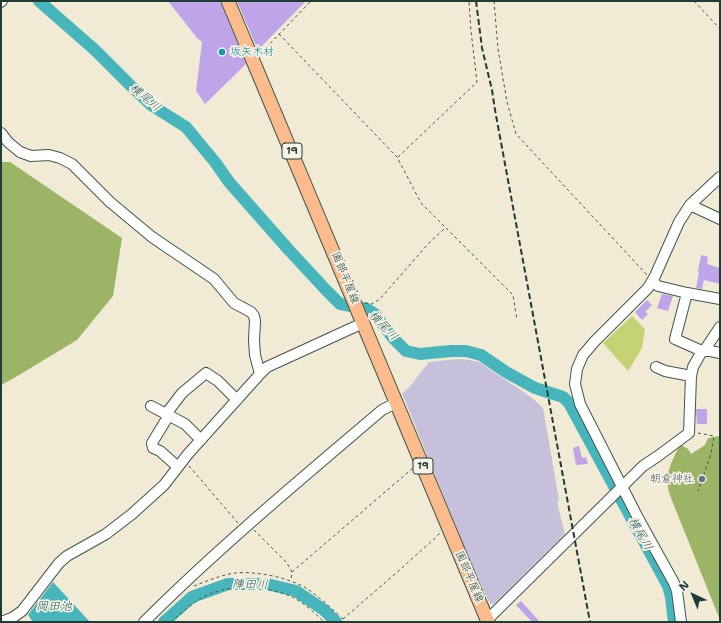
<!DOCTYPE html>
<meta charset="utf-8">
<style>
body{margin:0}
#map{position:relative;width:721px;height:623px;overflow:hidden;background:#f1ead4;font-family:"Shantell Sans",sans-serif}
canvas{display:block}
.frame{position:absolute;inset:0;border:2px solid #1f3d34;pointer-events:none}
.north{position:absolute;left:673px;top:575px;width:40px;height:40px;-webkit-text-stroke:3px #f7f3e8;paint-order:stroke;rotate:316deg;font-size:11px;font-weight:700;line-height:16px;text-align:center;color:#1f3d34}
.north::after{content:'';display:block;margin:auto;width:14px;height:18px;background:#1f3d34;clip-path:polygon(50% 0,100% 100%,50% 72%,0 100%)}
</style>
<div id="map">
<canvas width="721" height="623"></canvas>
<div class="frame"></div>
<div class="north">N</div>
</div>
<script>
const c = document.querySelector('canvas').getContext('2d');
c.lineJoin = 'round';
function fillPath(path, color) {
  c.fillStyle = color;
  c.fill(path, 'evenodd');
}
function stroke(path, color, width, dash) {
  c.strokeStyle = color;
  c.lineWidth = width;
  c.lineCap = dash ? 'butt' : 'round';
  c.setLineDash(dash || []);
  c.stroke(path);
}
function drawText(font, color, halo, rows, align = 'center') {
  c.font = font + ' "Shantell Sans","Klee One",sans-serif';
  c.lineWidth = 3.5;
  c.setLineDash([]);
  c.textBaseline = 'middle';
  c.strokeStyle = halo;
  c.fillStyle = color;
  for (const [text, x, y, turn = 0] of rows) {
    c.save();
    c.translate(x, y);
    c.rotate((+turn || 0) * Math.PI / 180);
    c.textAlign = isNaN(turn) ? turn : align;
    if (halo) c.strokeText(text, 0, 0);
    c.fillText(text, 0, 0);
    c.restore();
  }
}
fillPath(new Path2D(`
 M 458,359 L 468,360 L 479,362 L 531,397 L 543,408 L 559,500 L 557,502 L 565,534 L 494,604 L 490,604 L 469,559 L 402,393 L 408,389 L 429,362 Z`), '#c6c0da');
fillPath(new Path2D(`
 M 632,316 L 645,329 L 642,348 L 628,371 L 603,343 Z`), '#c5d274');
fillPath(new Path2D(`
 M 1,162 L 10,162 L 122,238 L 113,296 L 77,340 L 14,378 L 1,385 Z
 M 720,436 L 720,620 L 673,503 C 671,498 669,493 668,488 C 665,473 673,459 679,447 L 681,445 L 688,449 L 691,454 L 705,445 L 708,438 Z`), '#9cb466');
fillPath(new Path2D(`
 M 53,582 L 90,622 L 33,622 L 28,615 Z`), '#47b6bc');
stroke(new Path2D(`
 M 39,1 L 95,50 L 131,86 L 151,105 L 186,127 L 215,162 L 229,182 L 288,249 L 326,290 L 340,304 L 367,309 L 375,314 L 393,338 L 406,351 L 420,354 L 451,351 L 466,351 L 481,355 L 506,372 L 535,388 L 563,397 L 569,403 L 668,586 L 671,597 L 674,622
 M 164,622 L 192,597 L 228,584 L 267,584 L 296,591 L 324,610 L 336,622`), '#47b6bc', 12);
fillPath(new Path2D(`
 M 168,1 L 220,1 L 221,4 L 246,64 L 205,104 L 196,91 L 202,42 L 197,38 Z
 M 237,1 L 306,1 L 258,50 Z
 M 701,255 L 708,257 L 707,264 L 720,268 L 720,284 L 704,280 L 702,289 L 696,288 L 699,272 L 698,271 Z
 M 662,294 L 673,296 L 668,311 L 657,308 Z
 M 647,300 L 652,305 L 645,312 L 648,314 L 642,320 L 635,312 Z
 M 696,409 L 707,409 L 707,424 L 697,424 Z
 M 579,446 L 582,458 L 586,457 L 588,464 L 576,465 L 573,448 Z
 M 521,601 L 540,622 L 532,622 L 516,605 Z`), '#bfa4e9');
const minor = new Path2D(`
 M 1,2 L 2,1
 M 1,133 L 8,142 L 20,152 L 31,156 L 49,155 L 60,158 L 72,164 L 110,202 L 152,237 L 214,279 L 234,303 L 251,312 L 254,316 L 255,321 L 254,340 L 255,355 L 260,374
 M 690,205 L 720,219
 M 652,281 L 658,286 L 687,293 L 720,299
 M 687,293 L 675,339 L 702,351 L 710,351 L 720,353
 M 656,367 L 665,371 L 691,376
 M 151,406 L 185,424 L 201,440
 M 166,414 L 182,393 L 206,373 L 218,381 L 237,400
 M 169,415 L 152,443 L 153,448 L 160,451 L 178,467
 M 487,620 L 643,466 L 658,456 L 689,433 L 691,376 L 693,367 L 702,351 L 706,348 L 720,327
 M 1,622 L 12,618 L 22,611 L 59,563 L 67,556 L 106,534 L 132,514 L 164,485 L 188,454 L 260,374 L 267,367 L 363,323
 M 144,622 C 219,547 301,479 382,410 L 396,403
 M 681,622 L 677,591 L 674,583 L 638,518 L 580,404 L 575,384 L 577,369 L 583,355 L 595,341 L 648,288 L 655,276 L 679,222 L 690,205 L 720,177`);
const major = new Path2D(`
 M 228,1 C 316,207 401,415 488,622`);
stroke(minor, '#3e574c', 12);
stroke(major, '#3e574c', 15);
stroke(new Path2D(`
 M 494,1 L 498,49 L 507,102 L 516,134 L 647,275
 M 694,1 L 720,29
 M 279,34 L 397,157 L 421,203 L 513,295 L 517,320
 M 262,52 L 311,1
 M 398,157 L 477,82 L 471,31 L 469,1
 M 365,303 L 372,304 L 380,299 L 428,244 L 444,229
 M 698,433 L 714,436 L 711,454 L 698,491
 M 189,466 L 238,523
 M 254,530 L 287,563 L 292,572 L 291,580
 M 292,572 L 413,468
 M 194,586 C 207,581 221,575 235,573 C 256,571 287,577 306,588 C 321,598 333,610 346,622
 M 343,619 L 395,574 L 433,540 L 440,533
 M 171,622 C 180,614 190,605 200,599 C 227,583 262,585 290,596 C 302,601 315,613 324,622`), '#3e574c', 1, [3, 3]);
stroke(minor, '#fff', 10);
stroke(major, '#fbbb8c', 13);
stroke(new Path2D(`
 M 476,1 L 482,48 L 492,90 L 495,110 L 590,622`), '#1f3d34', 2, [6, 3]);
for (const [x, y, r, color] of [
 [222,52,4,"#0f9aa8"],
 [702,479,4,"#6b7280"]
]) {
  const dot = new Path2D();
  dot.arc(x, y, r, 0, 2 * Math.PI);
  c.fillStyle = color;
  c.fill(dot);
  stroke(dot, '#f7f3e8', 1.5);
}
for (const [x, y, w] of [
 [292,151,20],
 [423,466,20]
]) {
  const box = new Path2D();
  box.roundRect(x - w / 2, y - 8, w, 16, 3);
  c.fillStyle = '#f7f3e8';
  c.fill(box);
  stroke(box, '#1f3d34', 1);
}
drawText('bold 10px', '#1f3d34', null, [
 ["19",292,151],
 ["19",423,466]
]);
drawText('11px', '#0d838f', '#f7f3e8', [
 ["坂矢木材",230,52]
], 'left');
drawText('11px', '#1f3d34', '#f7f3e8', [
 ["園部平屋線",345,278,68],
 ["園部平屋線",469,577,67]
]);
drawText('11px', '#5b616d', '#f7f3e8', [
 ["朝倉神社",694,479]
], 'right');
drawText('italic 12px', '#295b56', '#f7f3e8', [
 ["横尾川",145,98,40],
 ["横尾川",383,326,46],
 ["横尾川",640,534,61],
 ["陣田川",250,585,1],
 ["岡田池",54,607]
]);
</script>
